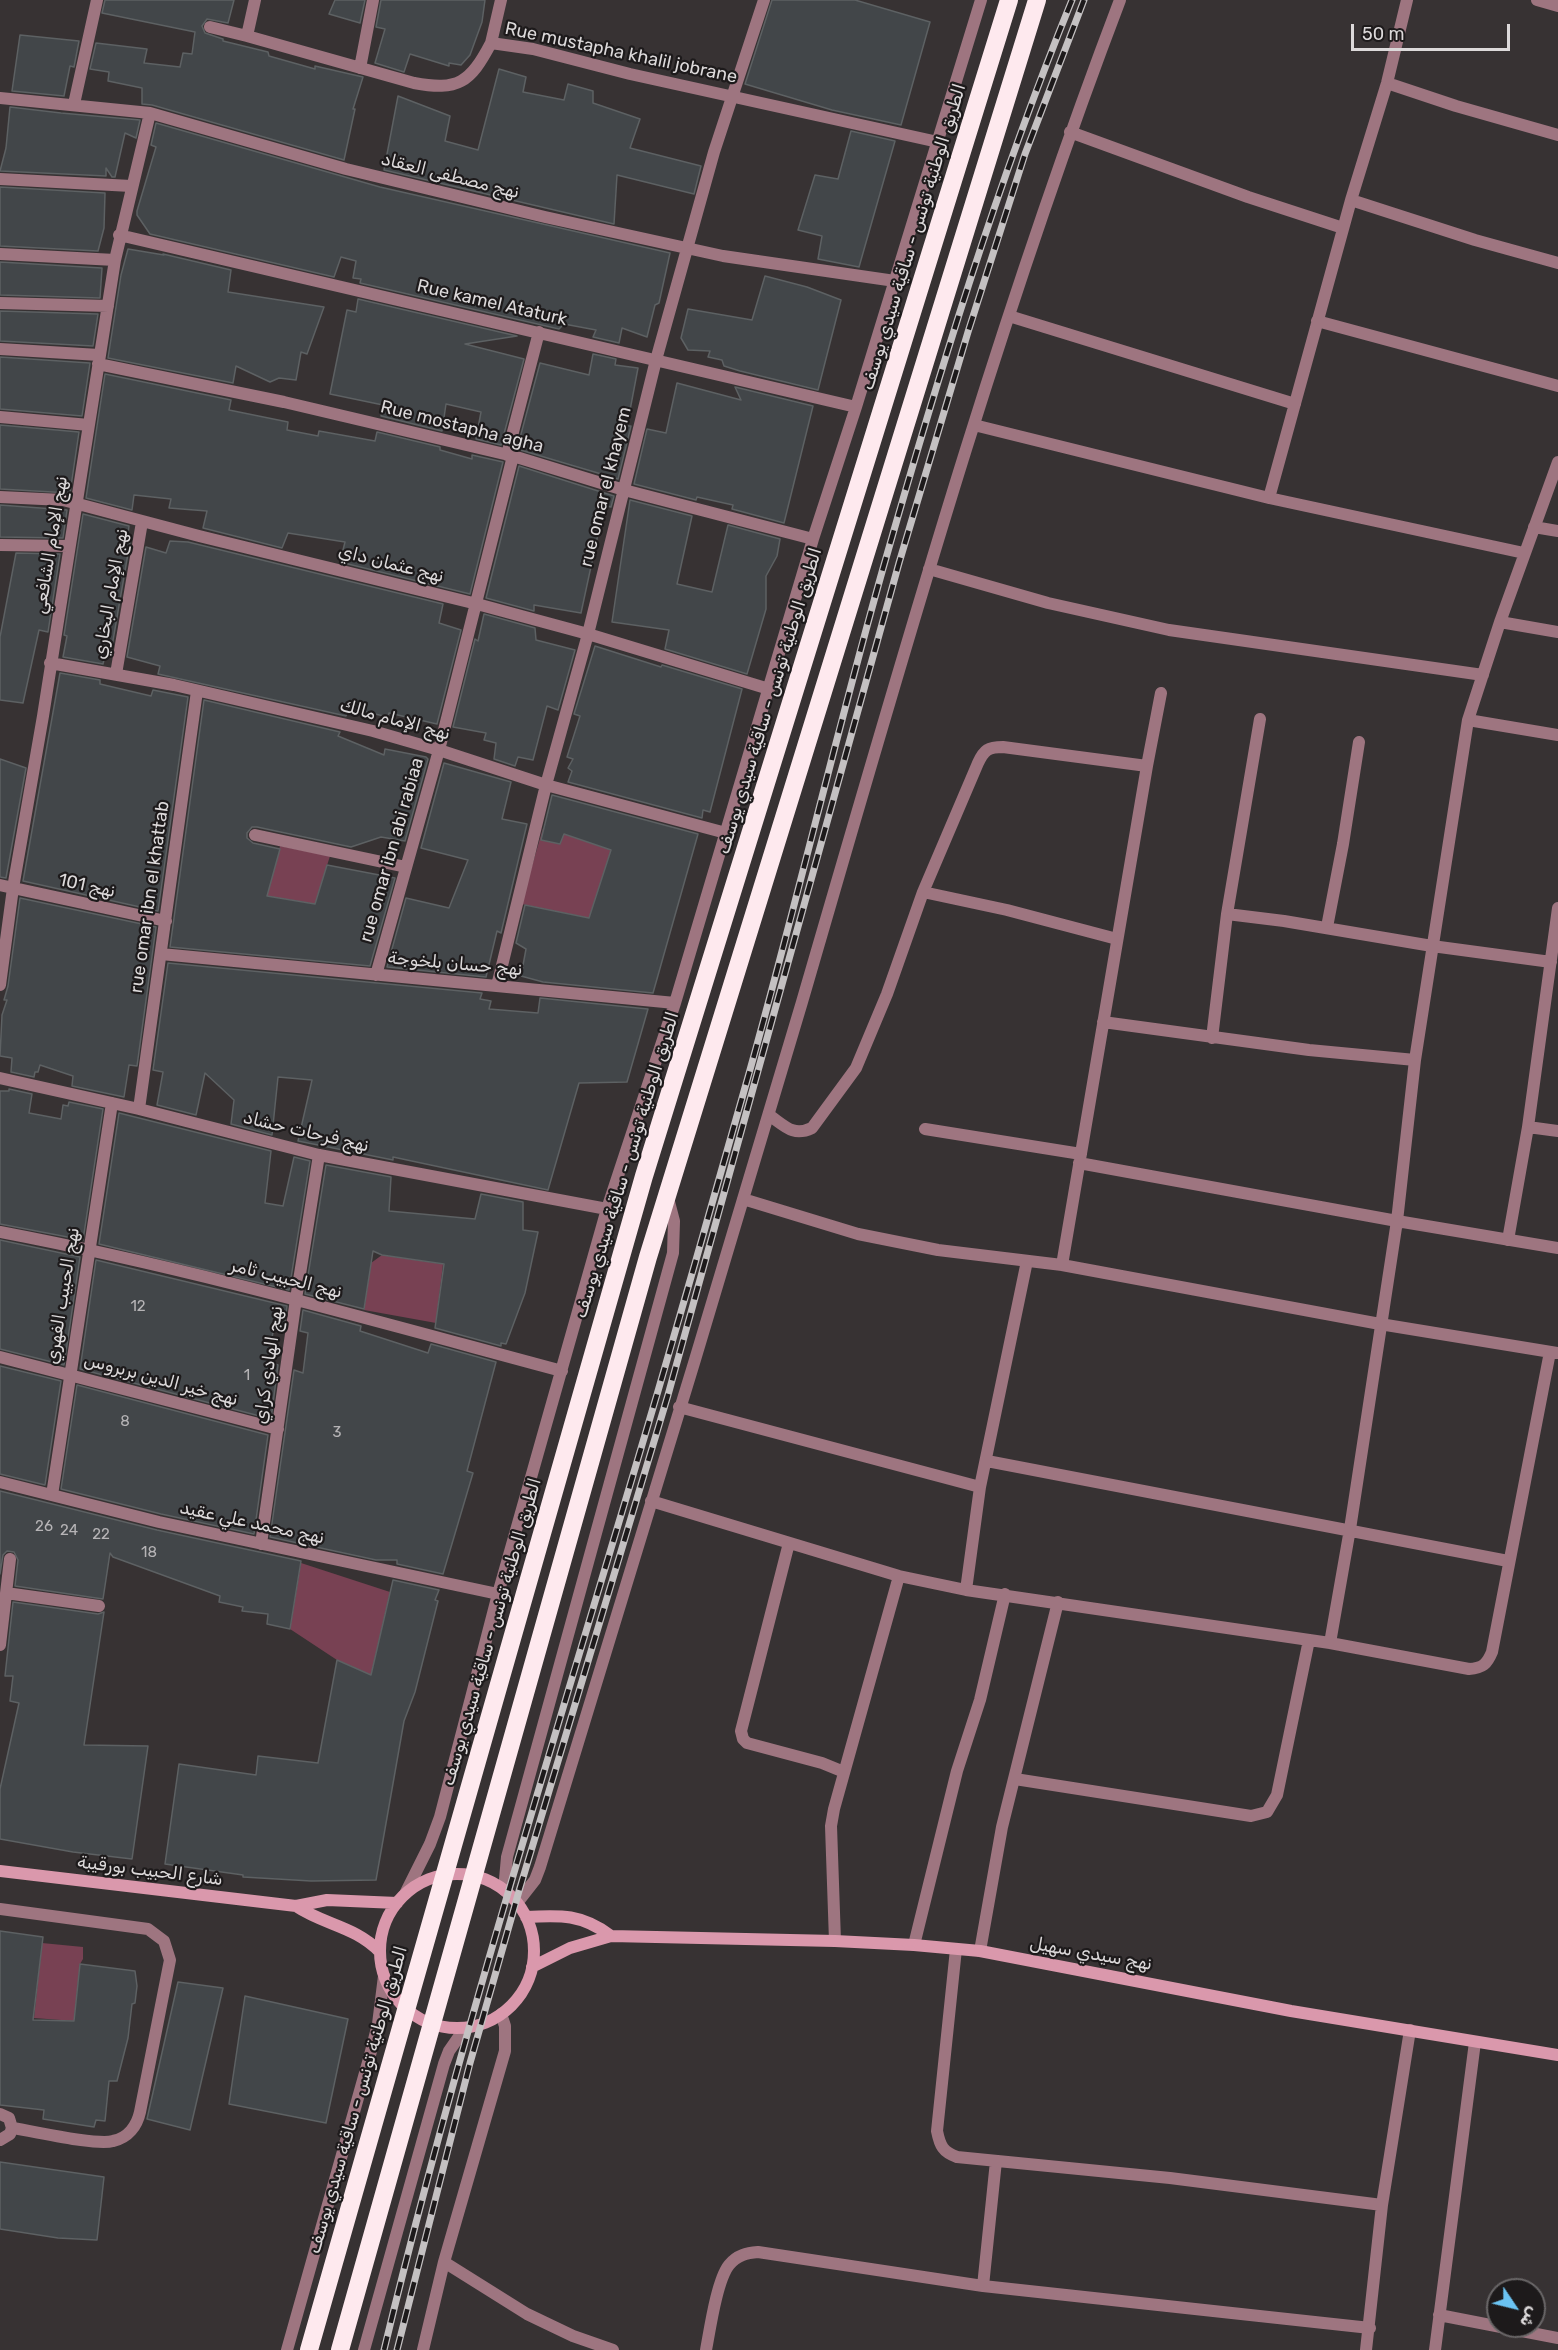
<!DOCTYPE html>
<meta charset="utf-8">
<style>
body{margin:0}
#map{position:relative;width:1558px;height:2350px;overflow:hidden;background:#373233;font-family:Rubik,Cairo,sans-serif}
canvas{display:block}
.north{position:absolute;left:1486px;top:2278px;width:60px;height:60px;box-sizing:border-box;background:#1d1a1b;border:2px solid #696667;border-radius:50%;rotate:125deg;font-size:16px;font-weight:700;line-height:24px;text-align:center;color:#dcd9da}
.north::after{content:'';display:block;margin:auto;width:21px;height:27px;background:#6bc3f2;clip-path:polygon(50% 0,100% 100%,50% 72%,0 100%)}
.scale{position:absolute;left:1351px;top:24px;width:159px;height:27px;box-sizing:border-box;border:3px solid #dcd9da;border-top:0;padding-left:8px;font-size:18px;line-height:21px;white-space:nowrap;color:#dcd9da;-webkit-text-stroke:4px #1d1a1b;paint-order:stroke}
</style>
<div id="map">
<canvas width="1558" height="2350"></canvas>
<div class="north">ش</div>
<div class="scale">50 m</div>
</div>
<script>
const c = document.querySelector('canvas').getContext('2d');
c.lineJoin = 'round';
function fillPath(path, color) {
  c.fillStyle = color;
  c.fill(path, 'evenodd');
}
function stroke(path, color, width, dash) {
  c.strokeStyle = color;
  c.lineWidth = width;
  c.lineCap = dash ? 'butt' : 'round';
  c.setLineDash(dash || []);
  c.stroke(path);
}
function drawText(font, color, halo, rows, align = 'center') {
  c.font = font + ' Rubik,Cairo,sans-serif';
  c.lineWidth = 4.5;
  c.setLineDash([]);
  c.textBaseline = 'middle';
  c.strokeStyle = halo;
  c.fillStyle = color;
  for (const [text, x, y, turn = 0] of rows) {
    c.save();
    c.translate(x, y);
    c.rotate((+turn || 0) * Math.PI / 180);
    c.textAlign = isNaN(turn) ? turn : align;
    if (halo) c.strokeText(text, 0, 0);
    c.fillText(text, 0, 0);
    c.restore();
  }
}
fillPath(new Path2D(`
 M 543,828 L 551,832 L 565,832 L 611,850 L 589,918 L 521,904 Z
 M 280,846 L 330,856 L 315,904 L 267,896 Z
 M 382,1255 L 443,1264 L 436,1323 L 364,1310 L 371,1263 Z
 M 301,1563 L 390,1592 L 371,1675 L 337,1660 L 290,1629 Z
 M 42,1943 L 83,1947 L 83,1959 L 80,1964 L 74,2021 L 34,2018 Z`), '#784153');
const building = new Path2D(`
 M 105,0 L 234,0 L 228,23 L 207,19 L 202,26 L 205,33 L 223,39 L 223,41 L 268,52 L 269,56 L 315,69 L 315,66 L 363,77 L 353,109 L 355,109 L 344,160 L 152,105 L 142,104 L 142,88 L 108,81 L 109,72 L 90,69 L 96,43 L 147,49 L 144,63 L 180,67 L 183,53 L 192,54 L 195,32 L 102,13 Z
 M 335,0 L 365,0 L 360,23 L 329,14 Z
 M 381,0 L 485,0 L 482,22 L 470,55 L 461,65 L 449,63 L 449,66 L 410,54 L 404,72 L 375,63 L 385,29 L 376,27 Z
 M 772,0 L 855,0 L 930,22 L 901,125 L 832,110 L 745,84 Z
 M 20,35 L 79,41 L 74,67 L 70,66 L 64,96 L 12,91 Z
 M 499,69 L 526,77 L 523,92 L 564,100 L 568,84 L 593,91 L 593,103 L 640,119 L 630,148 L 701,166 L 694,194 L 617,175 L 614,224 L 384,170 L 398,96 L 450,116 L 445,141 L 478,150 Z
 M 10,107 L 61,113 L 140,120 L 136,138 L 125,133 L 115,177 L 112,177 L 106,168 L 106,176 L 0,171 L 6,148 Z
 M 156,123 L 380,187 L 670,253 L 659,303 L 655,305 L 647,337 L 622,328 L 619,343 L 593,337 L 596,330 L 564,324 L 559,329 L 360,283 L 361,279 L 353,278 L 356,261 L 341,257 L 334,277 L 150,234 L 137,215 L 137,211 L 156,147 L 151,145 Z
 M 851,131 L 895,141 L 859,267 L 818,259 L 822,236 L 798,230 L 815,175 L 838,179 Z
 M 0,187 L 105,193 L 104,228 L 98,251 L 0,246 Z
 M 128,249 L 164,255 L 163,254 L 231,270 L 228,292 L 324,307 L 307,354 L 301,352 L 296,380 L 279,378 L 270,382 L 236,366 L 233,383 L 108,358 L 121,275 Z
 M 0,262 L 102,268 L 100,298 L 0,295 Z
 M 765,276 L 807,287 L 841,300 L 818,390 L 740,371 L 724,366 L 722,360 L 708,357 L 710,351 L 688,350 L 681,338 L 688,309 L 752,320 Z
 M 358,299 L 517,336 L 465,344 L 524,359 L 501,445 L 476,439 L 481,412 L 446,404 L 442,431 L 381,416 L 383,405 L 330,394 L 347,310 L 356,312 Z
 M 0,311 L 98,314 L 93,346 L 0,341 Z
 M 593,354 L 616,359 L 615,365 L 638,368 L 627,426 L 631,426 L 618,479 L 517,449 L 540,363 L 589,375 Z
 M 0,357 L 90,363 L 82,416 L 0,409 Z
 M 105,374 L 231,400 L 229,410 L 288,422 L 287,430 L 318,436 L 319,431 L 375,441 L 377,432 L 440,447 L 440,450 L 472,459 L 472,455 L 503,462 L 470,594 L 340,562 L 345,542 L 288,533 L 282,548 L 203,528 L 207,511 L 169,508 L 171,499 L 134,495 L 132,510 L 86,498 Z
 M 677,383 L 741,400 L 735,387 L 813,406 L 784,523 L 732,509 L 733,505 L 697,497 L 696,500 L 634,484 L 647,429 L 666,433 Z
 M 0,425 L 79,432 L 70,493 L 0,489 Z
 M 519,466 L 614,496 L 611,507 L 604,506 L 581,613 L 534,605 L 534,611 L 486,598 Z
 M 630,500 L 692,516 L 677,584 L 712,592 L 728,525 L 780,539 L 777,556 L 766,576 L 766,609 L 747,674 L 665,649 L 669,630 L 612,622 Z
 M 0,505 L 67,510 L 63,538 L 0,537 Z
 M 83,514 L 129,526 L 127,541 L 130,542 L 111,652 L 106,651 L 103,664 L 63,657 L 67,636 L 64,635 Z
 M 170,541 L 188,542 L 443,604 L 439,623 L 461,630 L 437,724 L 389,713 L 388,717 L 349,708 L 346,716 L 158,674 L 160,666 L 127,657 L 146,547 L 166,553 Z
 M 16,553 L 60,554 L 48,632 L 39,630 L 23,703 L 0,700 L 0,637 Z
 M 484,614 L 535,628 L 536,640 L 575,650 L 558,710 L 547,706 L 533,760 L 518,757 L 515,766 L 494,759 L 496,743 L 484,740 L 486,733 L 453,727 L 475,639 L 478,641 Z
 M 595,646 L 661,667 L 662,665 L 742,689 L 710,812 L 703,810 L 702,818 L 568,782 L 572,771 L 568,768 L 573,759 L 567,757 L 580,716 L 574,714 Z
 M 60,673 L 100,680 L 100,684 L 151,696 L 153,690 L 188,697 L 158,911 L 23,881 Z
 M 204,700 L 340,732 L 338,736 L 384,755 L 385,749 L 426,757 L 428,759 L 405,841 L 381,837 L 351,847 L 257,827 L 252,827 L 247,833 L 247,838 L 253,843 L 280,849 L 267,896 L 315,904 L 327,865 L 395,878 L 370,966 L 170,947 Z
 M 0,759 L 26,768 L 6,878 L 0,877 Z
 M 444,763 L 511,782 L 502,819 L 527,824 L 501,933 L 497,931 L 486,977 L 387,967 L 406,898 L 449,908 L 468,860 L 421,848 Z
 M 552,795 L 698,834 L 653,993 L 543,982 L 521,976 L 526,949 L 516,943 L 525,905 L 589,918 L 611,850 L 564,834 L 560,844 L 541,840 Z
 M 20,898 L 156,927 L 137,1066 L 129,1065 L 124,1097 L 72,1086 L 73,1076 L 40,1065 L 38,1072 L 35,1072 L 34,1077 L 11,1072 L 12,1058 L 0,1056 L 2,1015 L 7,1000 L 4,1000 L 8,986 Z
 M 168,963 L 482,993 L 480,999 L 491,1001 L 489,1009 L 538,1013 L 540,998 L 648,1009 L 627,1082 L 579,1083 L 548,1190 L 393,1157 L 393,1160 L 298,1141 L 312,1080 L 278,1077 L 272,1135 L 231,1124 L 234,1100 L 205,1073 L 196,1115 L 157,1105 L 163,1072 L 153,1070 Z
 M 9,1089 L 32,1094 L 29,1113 L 61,1119 L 63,1105 L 68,1106 L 69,1102 L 103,1109 L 83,1240 L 0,1224 L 0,1091 L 9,1091 Z
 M 119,1113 L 271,1151 L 265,1203 L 283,1206 L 294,1157 L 310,1161 L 289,1290 L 99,1244 Z
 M 326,1165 L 391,1177 L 389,1211 L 475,1219 L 481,1194 L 523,1202 L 523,1230 L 538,1232 L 525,1293 L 506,1344 L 501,1343 L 501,1346 L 435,1328 L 444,1264 L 382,1255 L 373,1251 L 364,1309 L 305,1294 Z
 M 0,1240 L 80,1257 L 64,1365 L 0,1349 Z
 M 96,1260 L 287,1306 L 284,1328 L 274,1326 L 268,1361 L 278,1365 L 271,1419 L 80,1369 Z
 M 303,1310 L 361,1326 L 360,1331 L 428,1353 L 431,1344 L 496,1362 L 467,1471 L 473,1473 L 443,1574 L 397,1564 L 397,1560 L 376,1560 L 270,1537 L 294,1370 L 303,1373 L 308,1333 L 300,1331 Z
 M 0,1366 L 61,1381 L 45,1485 L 0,1474 Z
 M 77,1385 L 268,1435 L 254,1534 L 161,1514 L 61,1489 Z
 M 0,1491 L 157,1530 L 301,1561 L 290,1629 L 267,1624 L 268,1614 L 242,1611 L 243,1607 L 219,1602 L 220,1596 L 113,1557 L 110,1553 L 103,1599 L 15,1586 L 18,1560 L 14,1552 L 7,1551 L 3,1555 L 0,1574 Z
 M 393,1580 L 439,1590 L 435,1600 L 438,1601 L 415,1692 L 404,1721 L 376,1880 L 311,1881 L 243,1877 L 243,1875 L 165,1864 L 179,1764 L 256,1775 L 258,1756 L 318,1763 L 337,1660 L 371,1675 Z
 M 13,1602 L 98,1614 L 104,1612 L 84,1745 L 148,1746 L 132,1859 L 73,1852 L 0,1839 L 0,1789 L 19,1703 L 10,1701 L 13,1676 L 5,1676 Z
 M 0,1931 L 43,1937 L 33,2020 L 74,2021 L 80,1964 L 135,1971 L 137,1986 L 135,2003 L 132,2004 L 128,2038 L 117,2081 L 109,2081 L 105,2121 L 96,2120 L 94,2127 L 43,2119 L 44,2110 L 0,2105 Z
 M 178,1982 L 223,1988 L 190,2130 L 147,2119 Z
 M 245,1996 L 348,2019 L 326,2123 L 229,2104 Z
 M 0,2162 L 104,2177 L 97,2240 L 58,2238 L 0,2229 Z`);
fillPath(building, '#424649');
stroke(building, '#5d6163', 1.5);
stroke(new Path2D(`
 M 255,0 L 247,36 L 414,83 C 458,91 470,83 491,43 L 533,49 L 630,74 L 938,142
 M 1537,0 L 1558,6
 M 210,27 L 247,36
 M 491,43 L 501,0
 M 360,68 L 373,0
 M 1387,83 L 1456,106 L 1558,135
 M 0,98 L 150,113 L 346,169 L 545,217 L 723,256 L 895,281
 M 74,104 L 97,0
 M 1070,132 L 1248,197 L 1343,228
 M 0,179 L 131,186
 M 1351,200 L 1475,240 L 1558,263
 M 119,235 L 856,407
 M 0,254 L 115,260
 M 0,303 L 108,306
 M 1009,316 L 1295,404
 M 1317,321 L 1558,386
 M 0,349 L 99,355
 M 98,364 L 284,402 L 513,456 L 624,490 L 813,539
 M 0,417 L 89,425
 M 974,425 L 1269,498 L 1524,553
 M 507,455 L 539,332
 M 0,497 L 63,500 L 199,536 L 477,604 L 588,634 L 769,689
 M 1269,498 L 1351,200 L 1387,83 L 1407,0
 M 1534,527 L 1558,531
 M 0,545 L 69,546
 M 929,569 L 1048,603 L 1169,630 L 1483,675
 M 1500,622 L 1558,632
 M 50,663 L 174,685 L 373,731 L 439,750 L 546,785 L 726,833
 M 116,674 L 142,522
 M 1468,720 L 1558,735
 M 255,835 L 406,867
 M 0,885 L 166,921
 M 923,892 L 1007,910 L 1117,939
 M 1227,914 L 1284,921 L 1432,946 L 1551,962
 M 1327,927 L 1343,844 L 1359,742
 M 161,954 L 675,1003
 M 376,975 L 439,750 L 513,456
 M 0,985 L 13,888 L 43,716 L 115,260 L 150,113
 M 497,986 L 546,785 L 588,634 L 656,360 L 714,152 L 764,0
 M 1103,1022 L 1309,1050 L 1415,1060
 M 1212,1038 L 1227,914 L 1260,719
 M 0,1078 L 139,1109 L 319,1155 L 607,1209
 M 139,1109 L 197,691
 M 769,1115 C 785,1126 793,1137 812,1128 L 856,1068 L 887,994 L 923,892 L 978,763 C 984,750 988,747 1003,747 L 1147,766
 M 1528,1127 L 1558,1131
 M 925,1129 L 1081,1154
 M 1079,1163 L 1397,1221 L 1558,1248
 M 743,1199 L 858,1234 L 938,1250 L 1062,1265 L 1380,1324 L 1557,1353
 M 0,1232 C 190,1268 375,1321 562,1371
 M 1508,1240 L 1528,1127 L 1558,908
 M 1062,1265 L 1147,766 L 1161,693
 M 0,1357 L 278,1429
 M 679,1407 L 980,1487
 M 987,1461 L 1508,1561
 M 0,1482 L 159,1522 L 498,1594
 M 52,1495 L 112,1103
 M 651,1501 L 899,1576 L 966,1590 L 1330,1643 L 1469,1669 C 1483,1668 1487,1664 1492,1652 L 1550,1352
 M 789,1543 L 741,1731 L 743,1739 L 747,1743 L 822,1763 L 844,1772
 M 261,1544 L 296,1299 L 319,1155
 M 966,1590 L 980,1487 L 1027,1261
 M 6,1593 L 99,1606
 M 1330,1643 L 1350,1529 L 1397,1221 L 1415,1060 L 1468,720 L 1500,622 L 1558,462
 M 0,1645 L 10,1559
 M 1015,1779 L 1251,1816 L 1267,1812 L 1277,1795 L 1309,1640
 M 504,1890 L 507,1857 L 673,1253 L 674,1221 L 668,1198
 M 405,1894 L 430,1844 L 440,1817 L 498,1594 L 607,1209 L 675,1003 L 813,539 L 856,407 L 981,0
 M 517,1903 L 535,1880 L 540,1867 C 628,1579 717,1291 802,1002 C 900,666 995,328 1120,0
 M 0,1909 L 148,1929 L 164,1941 L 170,1960 L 140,2112 C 137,2126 128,2138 113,2141 C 96,2146 34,2131 12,2128
 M 835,1941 L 831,1826 L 834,1809 L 899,1576
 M 914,1945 L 957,1771 L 980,1700 L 1005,1594
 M 956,1949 L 937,2131 C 940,2146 943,2152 957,2157 L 1170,2178 L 1382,2205
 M 980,1951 L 1002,1827 L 1058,1602
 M 0,2114 L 9,2118 L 12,2128 L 10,2134 L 0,2140
 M 444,2262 L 527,2314 L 573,2336 L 613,2350
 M 983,2286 L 996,2161
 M 1439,2315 L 1558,2338
 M 287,2350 L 370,2055 L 378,2024 L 384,1976
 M 364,2350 L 444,2064 L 449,2051 L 465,2028
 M 423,2350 L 444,2262 L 505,2051 L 505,2026 L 501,2014
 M 706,2350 C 710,2329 717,2280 729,2265 C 737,2255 747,2253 758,2252 L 983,2286 L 1370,2328
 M 1366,2350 L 1382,2205 L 1410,2030
 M 1435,2350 L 1475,2042`), '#9e7580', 12);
stroke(new Path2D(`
 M 0,1871 L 296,1906 L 327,1900 L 397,1903
 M380 1951a77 77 0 1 1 154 0a77 77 0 1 1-154 0Z
 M 296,1906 C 324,1925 355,1926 380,1952
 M 526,1917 C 561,1915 582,1914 611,1936
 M 532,1967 L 570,1948 L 611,1936 L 835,1941 L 914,1945 L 980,1951 L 1291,2011 L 1558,2055`), '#da98ac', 12);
stroke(new Path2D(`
 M 309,2350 L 644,1176 L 1009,0
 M 340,2350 L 648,1257 L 1037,0`), '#fee9ee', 18);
const rail = new Path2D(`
 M 384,2350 C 462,2027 564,1710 658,1391 C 688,1289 717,1186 746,1084 C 794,914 834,742 882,572 C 937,379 996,186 1072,0
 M 397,2350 L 470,2063 L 519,1891 L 668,1395 L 899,563 L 968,332 L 1025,154 L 1084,0`);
stroke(rail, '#c4c1c2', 7);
stroke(rail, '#1d1a1b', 4.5, [14]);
drawText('15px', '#b6b4b6', null, [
 ["12",138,1307],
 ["1",247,1376],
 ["8",125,1422],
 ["3",337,1433],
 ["26",44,1527],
 ["24",69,1531],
 ["22",101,1535],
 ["18",149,1553]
]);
drawText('18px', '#dcd9da', '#1d1a1b', [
 ["Rue mustapha khalil jobrane",621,53,12],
 ["نهج مصطفى العقاد",450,176,14],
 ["الطريق الوطنية تونس - ساقية سيدي يوسف",914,237,-73],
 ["Rue kamel Ataturk",492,303,13],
 ["Rue mostapha agha",462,427,14],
 ["rue omar el khayem",606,487,-76],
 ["نهج الإمام الشافعي",51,545,-81],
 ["نهج عثمان داي",391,564,14],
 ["نهج الإمام البخاري",111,594,-80],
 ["الطريق الوطنية تونس - ساقية سيدي يوسف",770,701,-73],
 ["نهج الإمام مالك",395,720,15],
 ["rue omar ibn abi rabiaa",392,850,-74],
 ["نهج 101",87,886,12],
 ["rue omar ibn el khattab",150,897,-82],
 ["نهج حسان بلخوجة",455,964,5],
 ["نهج فرحات حشاد",306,1132,13],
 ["الطريق الوطنية تونس - ساقية سيدي يوسف",627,1165,-73],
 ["نهج الحبيب ثامر",286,1279,14],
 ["نهج الحبيب الفهري",63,1296,-81],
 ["نهج الهادي كراي",269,1365,-82],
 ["نهج خير الدين بربروس",161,1380,15],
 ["نهج محمد علي عقيد",252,1523,12],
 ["الطريق الوطنية تونس - ساقية سيدي يوسف",492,1632,-74],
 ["شارع الحبيب بورقيبة",150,1871,7],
 ["نهج سيدي سهيل",1091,1954,10],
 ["الطريق الوطنية تونس - ساقية سيدي يوسف",358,2100,-74]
]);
</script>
